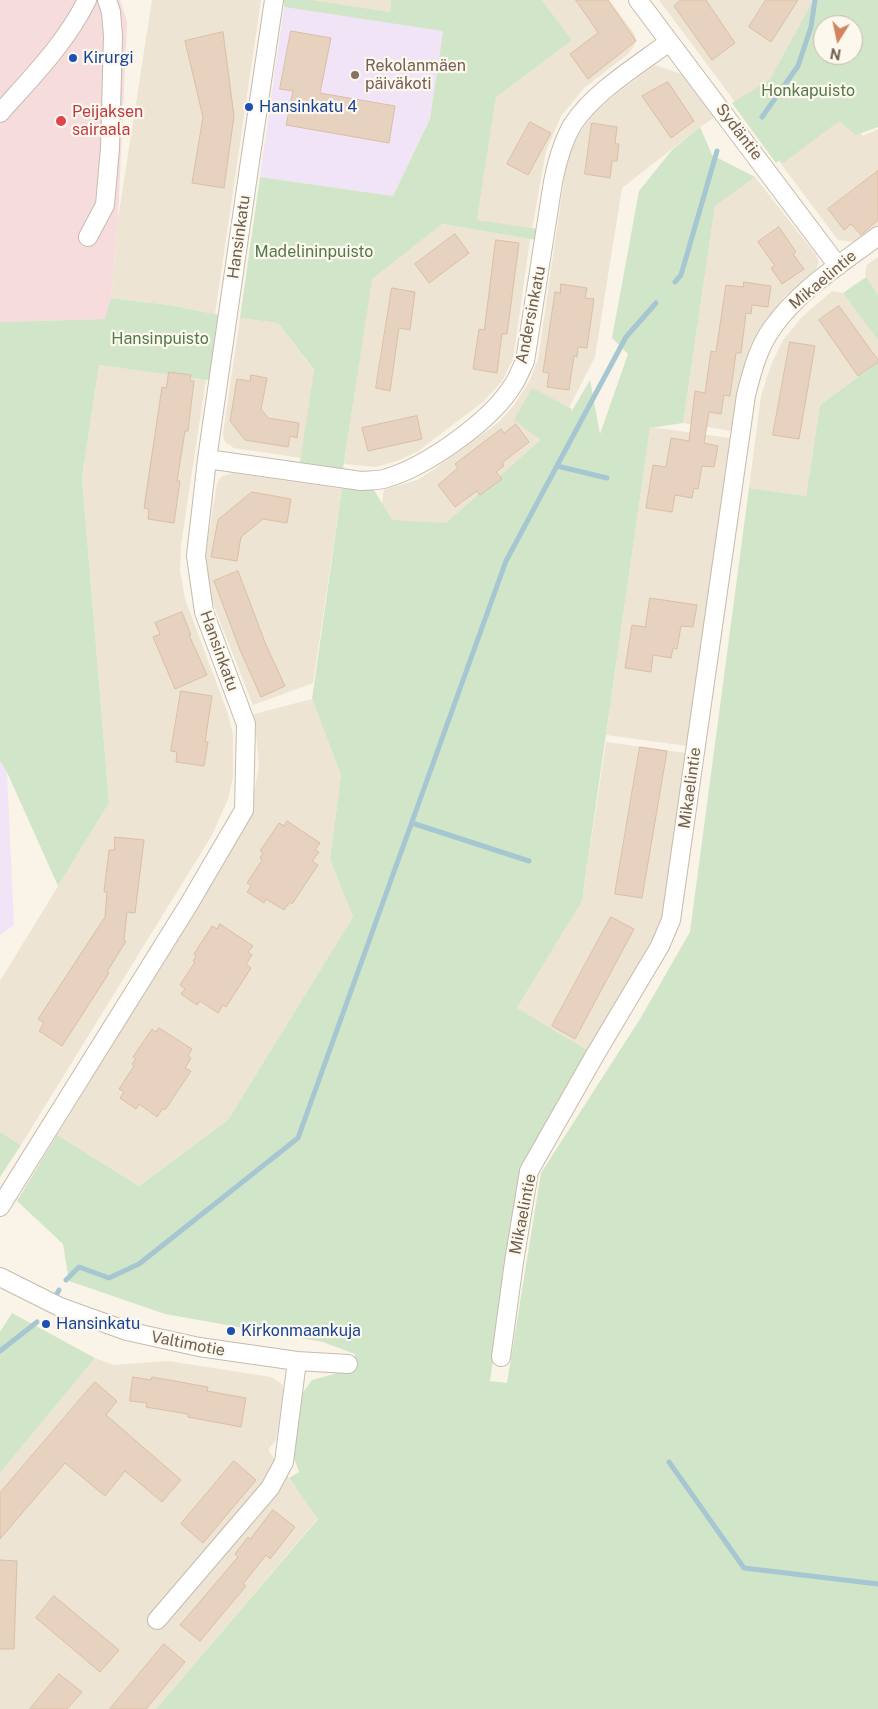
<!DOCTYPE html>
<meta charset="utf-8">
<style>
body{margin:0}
#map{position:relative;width:878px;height:1709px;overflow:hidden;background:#f9f4e7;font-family:"Public Sans",sans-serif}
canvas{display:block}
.north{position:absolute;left:813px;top:15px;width:50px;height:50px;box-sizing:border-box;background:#fcf8ed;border:1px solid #c4baae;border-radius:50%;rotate:190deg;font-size:14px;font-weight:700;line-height:20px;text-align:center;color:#705e4f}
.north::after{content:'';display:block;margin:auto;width:18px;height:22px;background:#d3835d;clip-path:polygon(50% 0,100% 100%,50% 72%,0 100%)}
</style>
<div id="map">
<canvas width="878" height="1709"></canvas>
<div class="north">N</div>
</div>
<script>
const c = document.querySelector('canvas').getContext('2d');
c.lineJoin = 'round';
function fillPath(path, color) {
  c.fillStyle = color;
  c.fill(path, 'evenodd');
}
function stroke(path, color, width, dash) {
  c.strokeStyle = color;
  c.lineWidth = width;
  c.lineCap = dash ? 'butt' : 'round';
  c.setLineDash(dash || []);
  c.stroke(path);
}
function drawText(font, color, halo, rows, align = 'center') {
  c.font = font + ' "Public Sans",sans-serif';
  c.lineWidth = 4.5;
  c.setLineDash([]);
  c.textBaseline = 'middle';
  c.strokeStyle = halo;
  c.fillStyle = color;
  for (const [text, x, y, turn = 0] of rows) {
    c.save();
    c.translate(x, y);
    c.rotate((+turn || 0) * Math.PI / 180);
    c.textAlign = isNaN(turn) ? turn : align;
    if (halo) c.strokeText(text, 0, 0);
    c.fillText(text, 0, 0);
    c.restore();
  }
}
fillPath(new Path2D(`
 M 152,0 L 261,0 L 215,314 L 169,305 L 111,298 L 118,219 Z
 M 313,0 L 391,0 L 390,12 Z
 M 542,0 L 609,0 L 634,33 L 636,39 L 634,46 L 628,54 L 584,88 L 561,116 L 546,151 L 532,229 L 477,220 L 496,96 L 572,40 Z
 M 659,0 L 813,0 L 770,79 L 735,102 Z
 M 655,65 L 684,75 L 715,117 L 700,127 L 622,188 L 595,357 L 542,460 L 448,533 L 379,522 L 384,490 L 417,480 L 433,470 L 499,422 L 514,405 L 529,382 L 538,360 L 565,173 L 571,149 L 581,131 L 595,112 L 616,94 Z
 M 844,110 L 863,136 L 878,129 L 878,225 L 856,242 L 838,240 L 778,160 Z
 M 755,177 L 816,255 L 819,262 L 815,272 L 785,296 L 768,318 L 751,345 L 741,378 L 731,431 L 683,423 L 715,206 Z
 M 442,224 L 530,239 L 515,346 L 512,361 L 502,381 L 484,401 L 417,452 L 397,461 L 376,467 L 344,464 L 371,279 Z
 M 878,257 L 878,295 L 867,280 L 865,273 L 867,265 Z
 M 832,291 L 843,293 L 878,340 L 878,362 L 820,405 L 806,496 L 749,488 L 761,396 L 771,365 L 783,340 L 803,316 Z
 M 240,318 L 278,323 L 314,371 L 301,458 L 234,448 L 225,442 L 223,434 Z
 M 99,365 L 206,379 L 181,545 L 180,570 L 185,599 L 227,711 L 233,734 L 233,777 L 228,799 L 212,835 L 21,1145 L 0,1132 L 0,981 L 109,803 L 82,477 Z
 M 650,427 L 730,438 L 687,746 L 606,735 Z
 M 233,473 L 342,489 L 313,683 L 253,705 L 206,586 L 206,552 L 217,483 L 222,476 Z
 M 312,699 L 341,775 L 330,859 L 353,917 L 228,1120 L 139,1186 L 57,1135 L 235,844 L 246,823 L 254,794 L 259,765 L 254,714 Z
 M 606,742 L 686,753 L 661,926 L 654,940 L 587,1050 L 517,1008 L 582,901 Z
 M 95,1358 L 113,1365 L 168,1361 L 271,1377 L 282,1384 L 284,1391 L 276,1440 L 268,1450 L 318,1518 L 156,1709 L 0,1709 L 0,1473 Z`), '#ede4d4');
fillPath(new Path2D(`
 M 284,7 L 443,30 L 430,119 L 393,196 L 260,177 Z
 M 0,761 L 7,772 L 14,925 L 0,935 Z`), '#f1e4f6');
fillPath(new Path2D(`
 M 0,0 L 120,0 L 127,22 L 118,219 L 111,298 L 106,319 L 0,322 Z`), '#f6dcdc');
fillPath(new Path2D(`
 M 284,0 L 313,0 L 390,12 L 391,0 L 542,0 L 572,40 L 496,97 L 477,220 L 538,229 L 536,240 L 442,224 L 372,279 L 343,469 L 300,462 L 314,370 L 278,323 L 240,318 L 260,177 L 393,196 L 430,119 L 443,31 L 284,7 Z
 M 813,0 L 878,0 L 878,127 L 856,135 L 839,121 L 783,163 L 780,160 L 776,163 L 732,103 L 770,79 ZM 823,25 L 853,25 L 853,55 L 823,55 Z
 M 700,127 L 712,155 L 755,177 L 715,206 L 683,423 L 650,428 L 582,901 L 517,1008 L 587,1050 L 520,1172 L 490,1381 L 507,1383 L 541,1173 L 640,1019 L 690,932 L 749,488 L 806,496 L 820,405 L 878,362 L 878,1709 L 156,1709 L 318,1519 L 289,1478 L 299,1472 L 294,1458 L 302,1394 L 312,1380 L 353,1369 L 355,1354 L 323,1342 L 165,1314 L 69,1281 L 63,1244 L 17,1201 L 57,1135 L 139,1186 L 228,1120 L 353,917 L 330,859 L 341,775 L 312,699 L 342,489 L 374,490 L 392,520 L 446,523 L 541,440 L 514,420 L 532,388 L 572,409 L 570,414 L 590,380 L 600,434 L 628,354 L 612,338 L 639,191 L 672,150 Z
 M 866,277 L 878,295 L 878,340 L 843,293 Z
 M 111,298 L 169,305 L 220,315 L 209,380 L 99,365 L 82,477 L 109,803 L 58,886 L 7,772 L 0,761 L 0,322 L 105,319 Z
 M 0,1132 L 21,1145 L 0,1177 Z
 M 12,1313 L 95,1358 L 0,1473 L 0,1332 Z`), '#d1e5c8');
stroke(new Path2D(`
 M 762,117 L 798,66 L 811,27 L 815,0
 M 675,282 L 681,275 L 717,151
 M 557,466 L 607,478
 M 412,823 L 529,861
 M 66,1280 L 79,1267 L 109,1278 L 139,1264 L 298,1138 L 506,561 L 626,337 L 656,303
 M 55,1297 L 59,1290
 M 0,1351 L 37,1322
 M 669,1462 L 744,1568 L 878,1584`), '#a6c6d1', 5);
const building = new Path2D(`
 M 576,0 L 608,0 L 636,41 L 588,79 L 570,54 L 598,33 Z
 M 681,0 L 706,0 L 735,43 L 712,60 L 674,6 Z
 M 766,0 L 798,0 L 771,42 L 749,27 Z
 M 291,31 L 331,38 L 320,93 L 395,106 L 389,143 L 286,125 L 293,91 L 280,89 Z
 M 223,32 L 234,116 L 224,188 L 192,183 L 203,117 L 185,41 Z
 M 668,82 L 694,121 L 671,138 L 642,96 Z
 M 530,122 L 551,133 L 528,175 L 507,164 Z
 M 592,123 L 617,127 L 615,144 L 619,144 L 617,161 L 612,161 L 610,178 L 585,174 Z
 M 878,171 L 878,220 L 861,235 L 851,224 L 844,230 L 828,209 Z
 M 779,227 L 796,252 L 793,254 L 804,269 L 782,284 L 771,268 L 775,266 L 758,242 Z
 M 455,234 L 469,253 L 429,283 L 415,264 Z
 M 496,240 L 519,243 L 507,334 L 502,334 L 497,373 L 473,369 L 479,329 L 484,330 Z
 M 744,282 L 771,286 L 768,307 L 752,305 L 751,314 L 746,313 L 741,353 L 736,353 L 730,396 L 724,395 L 721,414 L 709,412 L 704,443 L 718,446 L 714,467 L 702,466 L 698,489 L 694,488 L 692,498 L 675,495 L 672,512 L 646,508 L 653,465 L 666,467 L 671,438 L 689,441 L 695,391 L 705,393 L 711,351 L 716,352 L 726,285 L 743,287 Z
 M 561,284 L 587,288 L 585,298 L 594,299 L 587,348 L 578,347 L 577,357 L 574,356 L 569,390 L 547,387 L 549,373 L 543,372 L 555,292 L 560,293 Z
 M 392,288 L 415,292 L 410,330 L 399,328 L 390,391 L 376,388 Z
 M 839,306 L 878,360 L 878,362 L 858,376 L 819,320 Z
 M 790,342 L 815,346 L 799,439 L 773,435 Z
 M 169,372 L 191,375 L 190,381 L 194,381 L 188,431 L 185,431 L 177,481 L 180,481 L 174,523 L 148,519 L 149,509 L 144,508 L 162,387 L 166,388 Z
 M 251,375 L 267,378 L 261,409 L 268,418 L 299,423 L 297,438 L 290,436 L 288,447 L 245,440 L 230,421 L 237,379 L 250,381 Z
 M 417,416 L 422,439 L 368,451 L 362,428 Z
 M 516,424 L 529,442 L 502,463 L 504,466 L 496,472 L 502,479 L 480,495 L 477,491 L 455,507 L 438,485 L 458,468 L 455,464 L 501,429 L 504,433 Z
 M 252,492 L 291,499 L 287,523 L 263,519 L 241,537 L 237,561 L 211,557 L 218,520 Z
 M 238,571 L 266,645 L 285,686 L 261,697 L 240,650 L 214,581 Z
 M 650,598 L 697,605 L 693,627 L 681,626 L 677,649 L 673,648 L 671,658 L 653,655 L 651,672 L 625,668 L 632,625 L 645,627 Z
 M 182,612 L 191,635 L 189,635 L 207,675 L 175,689 L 153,637 L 160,634 L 155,623 Z
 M 181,691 L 212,696 L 205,742 L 208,742 L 204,766 L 176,762 L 177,752 L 171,751 Z
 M 640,747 L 667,751 L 642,898 L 615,894 Z
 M 287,821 L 320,843 L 315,850 L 319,852 L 312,861 L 318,865 L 292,904 L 290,902 L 284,910 L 266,899 L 264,903 L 247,892 L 251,886 L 247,883 L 262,860 L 260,858 L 263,853 L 260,851 L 279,823 L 284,826 Z
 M 115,837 L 144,840 L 135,913 L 127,912 L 124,940 L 126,941 L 107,972 L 109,973 L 62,1046 L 39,1031 L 44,1023 L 38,1019 L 105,917 L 107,892 L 104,892 L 109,850 L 114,850 Z
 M 611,917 L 634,929 L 575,1039 L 552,1026 Z
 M 220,924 L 253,946 L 248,952 L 252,955 L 246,964 L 251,968 L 226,1007 L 223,1005 L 218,1013 L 200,1001 L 197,1005 L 181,994 L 185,989 L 180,985 L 195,962 L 193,961 L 196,956 L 194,954 L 212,926 L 217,929 Z
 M 159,1028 L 192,1049 L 188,1056 L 191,1058 L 185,1068 L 191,1071 L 165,1110 L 163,1108 L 157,1117 L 139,1104 L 136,1109 L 120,1098 L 124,1092 L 119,1089 L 134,1066 L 132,1064 L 136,1059 L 133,1057 L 152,1029 L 156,1032 Z
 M 133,1377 L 151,1380 L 152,1377 L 208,1387 L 207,1391 L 246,1398 L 241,1427 L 188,1417 L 188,1414 L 146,1407 L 147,1403 L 130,1401 Z
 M 95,1382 L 117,1401 L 106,1415 L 181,1480 L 162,1502 L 125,1471 L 105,1496 L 65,1463 L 0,1539 L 0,1493 Z
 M 234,1461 L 256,1480 L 203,1543 L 181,1524 Z
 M 273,1510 L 295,1527 L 270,1559 L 266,1555 L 243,1584 L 246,1586 L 200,1641 L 180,1625 L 238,1557 L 235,1554 L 248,1537 L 250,1539 Z
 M 0,1560 L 17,1561 L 14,1649 L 0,1649 Z
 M 54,1596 L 119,1650 L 100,1672 L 36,1618 Z
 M 164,1644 L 185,1662 L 146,1709 L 110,1709 Z
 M 59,1674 L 82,1692 L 67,1709 L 30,1709 Z`);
fillPath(building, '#e6d2be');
stroke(building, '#dbbfa5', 1);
const minor = new Path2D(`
 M 638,0 L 838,266
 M 0,113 C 31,78 66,43 87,0
 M 88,237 L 105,205 L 110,148 L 113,36 L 111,12 L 107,0
 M 207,459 L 361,481 C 369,480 379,481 387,478 C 427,466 491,421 513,385 C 518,378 521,369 525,361 L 553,182 C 557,162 562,142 573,124 C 595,91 637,66 669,42
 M 0,1207 L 189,904 L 244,810 L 246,724 L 204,612 L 196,556 L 207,459 L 249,168 L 274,0
 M 0,1277 L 60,1307 L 127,1331 L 199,1347 L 297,1361 L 348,1364
 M 501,1357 L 514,1262 L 529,1171 L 595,1055 L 660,946 L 671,920 L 746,395 C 752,372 758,347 773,327 C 800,289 841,264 878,236
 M 157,1620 L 270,1488 L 284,1462 L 297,1361`);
stroke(minor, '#c7bbad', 20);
stroke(minor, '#fff', 18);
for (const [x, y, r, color] of [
 [73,58,5,"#1a4fb4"],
 [355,75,5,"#8d6e63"],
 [249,107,5,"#1a4fb4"],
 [61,121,6,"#e0444e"],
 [46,1324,5,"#1a4fb4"],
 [231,1331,5,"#1a4fb4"]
]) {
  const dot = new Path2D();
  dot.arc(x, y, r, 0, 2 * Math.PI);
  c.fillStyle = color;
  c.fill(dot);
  stroke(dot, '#fcf8ed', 2);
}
drawText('16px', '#164399', '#fcf8ed', [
 ["Kirurgi",83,58],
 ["Hansinkatu 4",259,107],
 ["Hansinkatu",56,1324],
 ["Kirkonmaankuja",241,1331]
], 'left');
drawText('16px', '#785e54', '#fcf8ed', [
 ["Rekolanmäen",365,66],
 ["päiväkoti",365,84]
], 'left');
drawText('16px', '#547a4c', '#fcf8ed', [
 ["Honkapuisto",808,91],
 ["Madelininpuisto",314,252],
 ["Hansinpuisto",160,339]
]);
drawText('16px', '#be3a42', '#fcf8ed', [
 ["Peijaksen",72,112],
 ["sairaala",72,130]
], 'left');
drawText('16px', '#705e4f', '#fcf8ed', [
 ["Sydäntie",739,132,53],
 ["Hansinkatu",239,237,-82],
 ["Mikaelintie",823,280,-40],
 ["Andersinkatu",531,315,-79],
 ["Hansinkatu",219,651,70],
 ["Mikaelintie",690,788,-82],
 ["Mikaelintie",523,1214,-79],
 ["Valtimotie",188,1344,11]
]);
</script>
